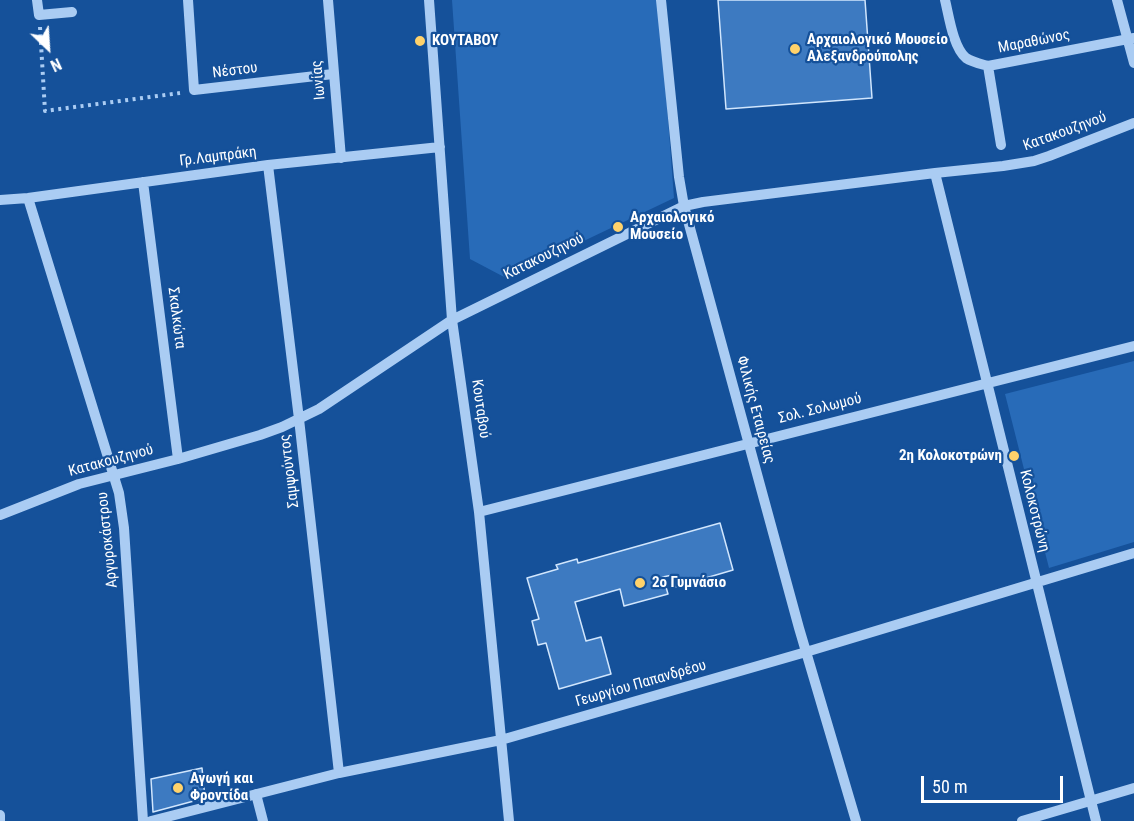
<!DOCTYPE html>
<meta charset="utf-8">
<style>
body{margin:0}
#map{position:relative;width:1134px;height:821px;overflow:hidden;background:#15519a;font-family:"Roboto Condensed",sans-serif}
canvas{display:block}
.north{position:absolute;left:18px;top:18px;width:60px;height:60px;-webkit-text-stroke:4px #15519a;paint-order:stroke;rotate:155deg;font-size:16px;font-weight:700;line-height:24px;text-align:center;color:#fff}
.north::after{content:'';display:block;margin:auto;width:21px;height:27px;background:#fff;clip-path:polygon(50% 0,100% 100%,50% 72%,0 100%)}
.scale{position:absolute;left:921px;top:776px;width:142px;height:27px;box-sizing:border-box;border:3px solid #fff;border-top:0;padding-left:8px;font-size:18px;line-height:21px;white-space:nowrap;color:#fff;-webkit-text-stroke:4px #15519a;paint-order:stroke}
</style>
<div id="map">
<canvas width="1134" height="821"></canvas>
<div class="north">N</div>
<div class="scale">50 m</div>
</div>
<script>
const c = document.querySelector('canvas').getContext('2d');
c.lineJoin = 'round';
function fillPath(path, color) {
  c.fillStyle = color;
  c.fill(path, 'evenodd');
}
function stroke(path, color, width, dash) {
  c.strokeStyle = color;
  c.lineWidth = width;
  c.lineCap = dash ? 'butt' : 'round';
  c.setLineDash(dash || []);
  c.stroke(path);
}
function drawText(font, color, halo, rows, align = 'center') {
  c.font = font + ' "Roboto Condensed",sans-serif';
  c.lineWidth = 4.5;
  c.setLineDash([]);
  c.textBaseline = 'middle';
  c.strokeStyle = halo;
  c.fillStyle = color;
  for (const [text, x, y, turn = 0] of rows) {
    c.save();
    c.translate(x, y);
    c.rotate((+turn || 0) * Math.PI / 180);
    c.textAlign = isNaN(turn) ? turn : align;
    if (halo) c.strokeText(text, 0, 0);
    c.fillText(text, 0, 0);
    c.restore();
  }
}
fillPath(new Path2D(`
 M 452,0 L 659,0 L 674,198 L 506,278 L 470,259 Z
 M 1134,361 L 1134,542 L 1049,568 L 1005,394 Z`), '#286bb8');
const building = new Path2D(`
 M 718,0 L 865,0 L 872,98 L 726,109 Z
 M 720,523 L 733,570 L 675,587 L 672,575 L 663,577 L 668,594 L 624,606 L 620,589 L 575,602 L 586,641 L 601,637 L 611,674 L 559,689 L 546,643 L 538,645 L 532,621 L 539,619 L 527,578 L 558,569 L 556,565 L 577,559 L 578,563 Z
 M 202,768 L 205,798 L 153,812 L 151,779 Z`);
fillPath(building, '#3d7ac1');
stroke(building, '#d1e6fd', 1.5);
stroke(new Path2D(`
 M 40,27 L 45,111 L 180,93`), '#aaccf3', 4, [3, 4.5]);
stroke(new Path2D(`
 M 37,0 L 39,15 L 72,12
 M 188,0 L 194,90 L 333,74
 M 328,0 L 341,158
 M 429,0 L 452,320 L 479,512 L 509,821
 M 661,0 L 679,177 L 684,206 L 799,628 L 856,821
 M 945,0 C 949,16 953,47 966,58 C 972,62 981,64 988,66 L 1134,38
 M 1117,0 L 1134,63
 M 988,66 L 1001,145
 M 268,165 L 299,419 L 339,773
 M 935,173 L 1096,821
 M 143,182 L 178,459
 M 28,198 L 119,493 L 124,528 L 143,821
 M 0,200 L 28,198 L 268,165 L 440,147
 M 479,512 L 1134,346
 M 0,515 L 79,484 L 178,459 L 260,435 L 282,427 L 319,409 L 452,320 L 684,206 L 703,202 L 935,173 L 1003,166 L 1034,161 L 1049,156 L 1134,123
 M 256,794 L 263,821
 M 0,815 L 0,821
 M 151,821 L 339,773 L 501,740 L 806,652 L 1134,553
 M 1022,821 L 1134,788`), '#aaccf3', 10);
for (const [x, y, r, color] of [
 [420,41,6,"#ffd26b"],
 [795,49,6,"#ffd26b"],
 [618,227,6,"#ffd26b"],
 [1014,456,6,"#ffd26b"],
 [640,583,6,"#ffd26b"],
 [178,788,6,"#ffd26b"]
]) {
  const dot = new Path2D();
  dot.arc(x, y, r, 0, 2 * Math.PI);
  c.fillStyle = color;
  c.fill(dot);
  stroke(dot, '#15519a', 2);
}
drawText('bold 15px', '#fff', '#15519a', [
 ["Αρχαιολογικό Μουσείο",807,40],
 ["Αλεξανδρούπολης",807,57],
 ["ΚΟΥΤΑΒΟΥ",432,41],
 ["Αρχαιολογικό",630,218],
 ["Μουσείο",630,235],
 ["2η Κολοκοτρώνη",1002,456,"right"],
 ["2ο Γυμνάσιο",652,583],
 ["Αγωγή και",190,779],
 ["Φροντίδα",190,796]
], 'left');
drawText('15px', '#fff', '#15519a', [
 ["Μαραθώνος",1034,42,-11],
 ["Νέστου",235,71,-7],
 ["Ιωνίας",319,80,-95],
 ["Κατακουζηνού",1065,132,-20],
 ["Γρ.Λαμπράκη",218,157,-7],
 ["Κατακουζηνού",544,257,-26],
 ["Σκαλκώτα",176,318,83],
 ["Κουταβού",480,409,82],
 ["Σολ. Σολωμού",820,409,-14],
 ["Φιλικής Εταιρείας",755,410,75],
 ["Κατακουζηνού",111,461,-15],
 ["Σαμψούντος",290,471,-97],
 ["Κολοκοτρώνη",1034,511,76],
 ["Αργυροκάστρου",108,540,-96],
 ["Γεωργίου Παπανδρέου",641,684,-16]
]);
</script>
